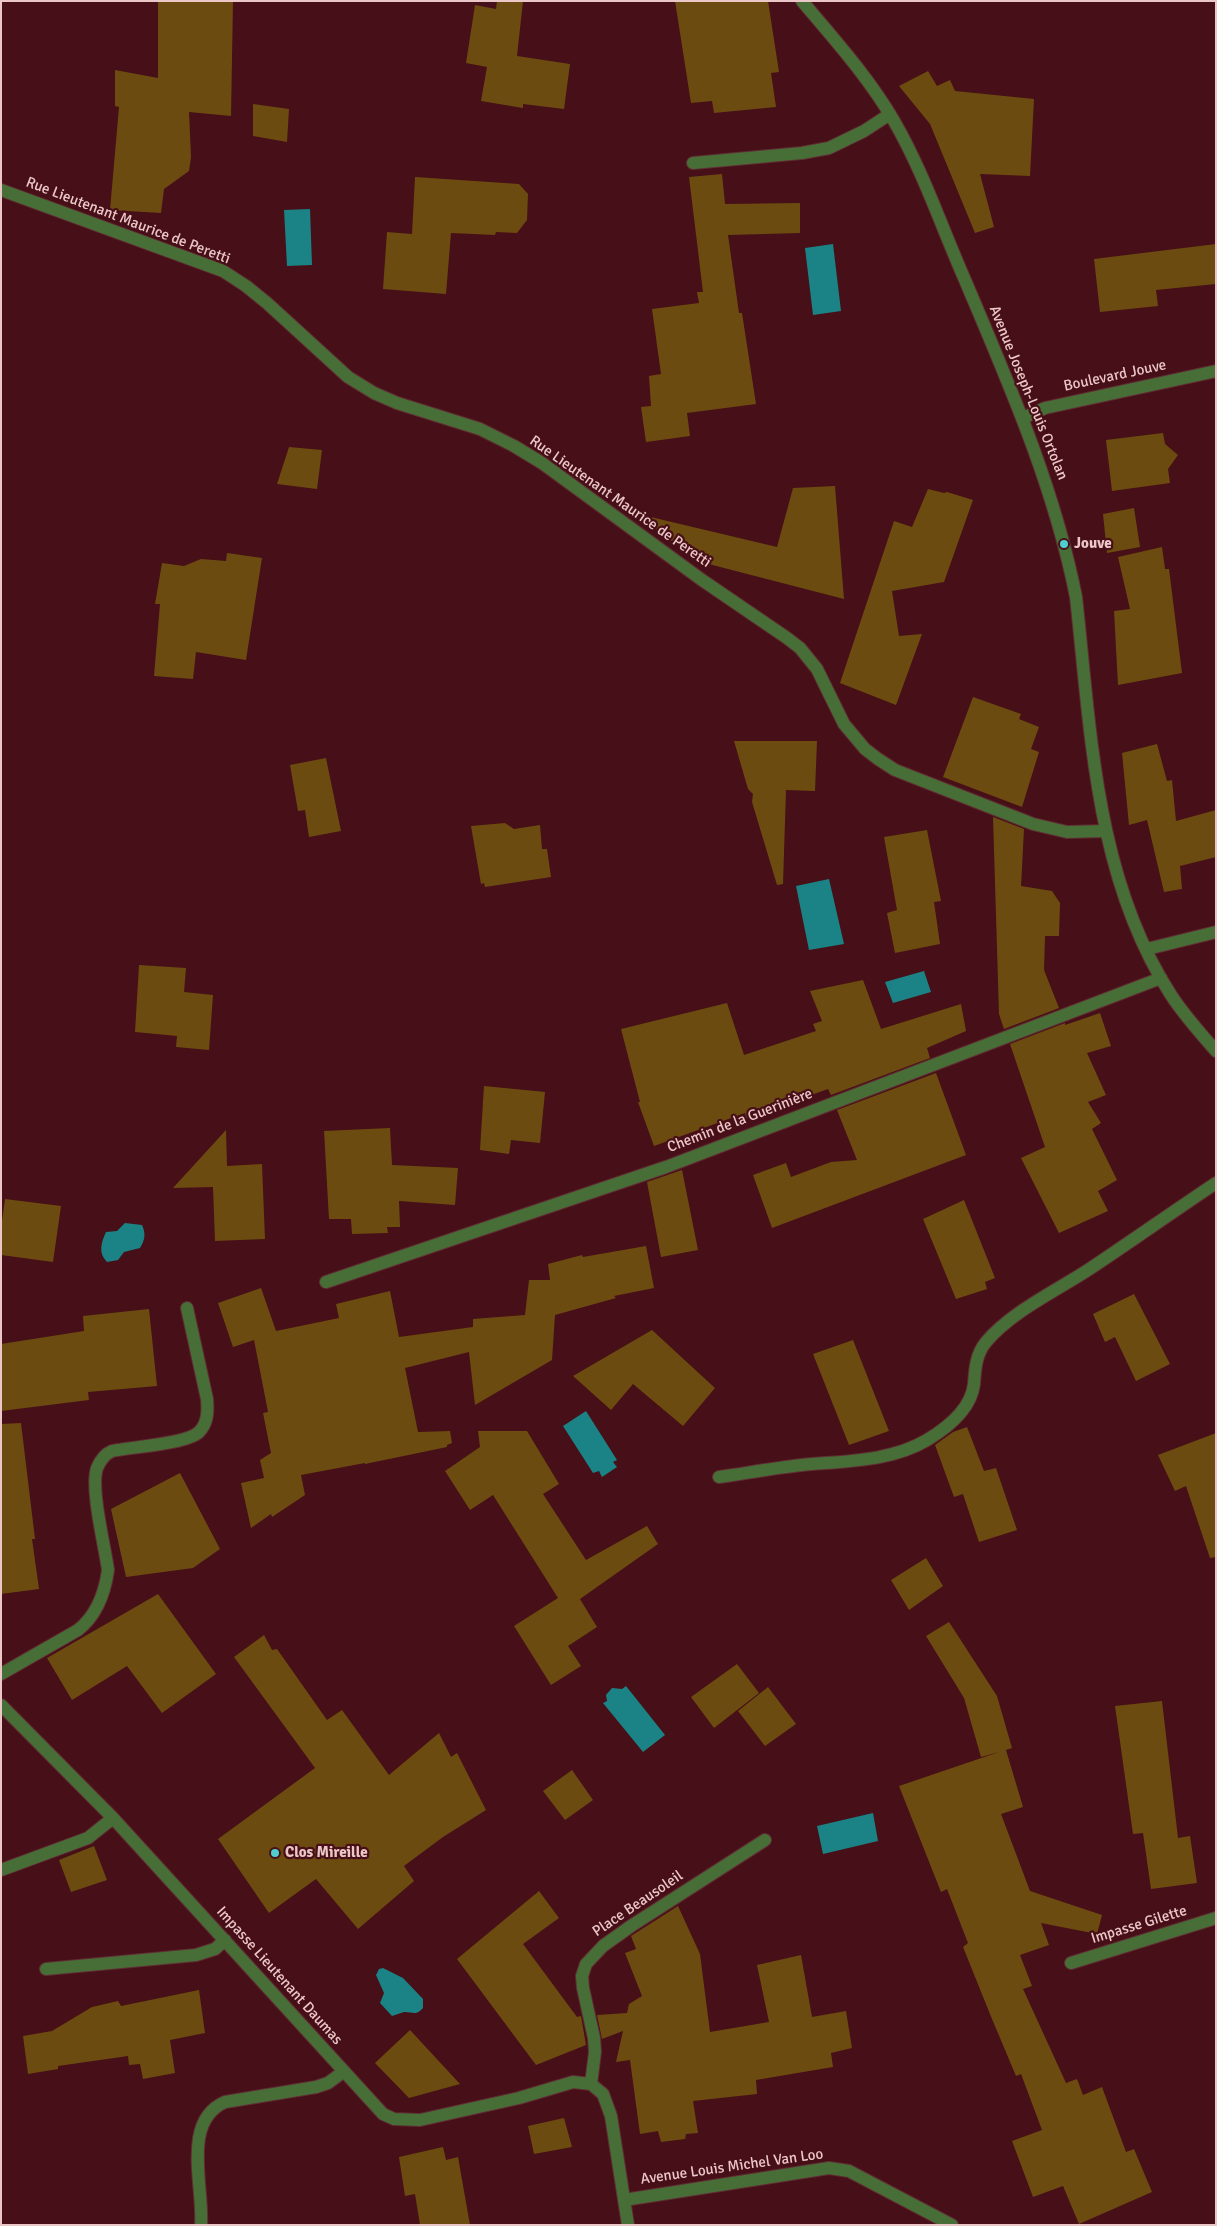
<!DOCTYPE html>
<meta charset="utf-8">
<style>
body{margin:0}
#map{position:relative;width:1217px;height:2226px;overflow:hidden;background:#470f17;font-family:Signika,sans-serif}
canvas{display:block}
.frame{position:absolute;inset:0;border:2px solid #ecc7c8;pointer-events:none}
</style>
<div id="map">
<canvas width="1217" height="2226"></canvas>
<div class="frame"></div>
</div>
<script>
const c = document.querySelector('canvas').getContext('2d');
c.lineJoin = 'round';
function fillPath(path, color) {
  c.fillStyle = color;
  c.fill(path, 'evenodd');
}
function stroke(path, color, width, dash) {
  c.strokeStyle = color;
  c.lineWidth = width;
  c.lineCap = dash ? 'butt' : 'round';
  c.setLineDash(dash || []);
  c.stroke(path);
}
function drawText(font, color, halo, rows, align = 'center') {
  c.font = font + ' Signika,sans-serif';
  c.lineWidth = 4.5;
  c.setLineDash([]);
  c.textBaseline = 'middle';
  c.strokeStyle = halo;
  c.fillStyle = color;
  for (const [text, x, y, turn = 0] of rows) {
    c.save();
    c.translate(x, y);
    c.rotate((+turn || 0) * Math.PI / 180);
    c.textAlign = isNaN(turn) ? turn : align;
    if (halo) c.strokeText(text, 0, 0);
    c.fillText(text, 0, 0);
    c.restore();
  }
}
fillPath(new Path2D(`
 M 310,209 L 312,265 L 287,266 L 284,210 Z
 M 833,244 L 841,311 L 813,315 L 805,248 Z
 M 829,879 L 844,944 L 809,950 L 796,886 Z
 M 924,971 L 931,992 L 893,1003 L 885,982 Z
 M 125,1223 L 142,1225 C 146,1234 145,1240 140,1248 L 124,1252 L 118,1260 L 107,1262 C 98,1253 101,1243 106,1232 L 117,1231 Z
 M 586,1411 L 617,1460 L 613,1462 L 617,1467 L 602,1477 L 599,1471 L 593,1473 L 563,1426 Z
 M 626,1686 L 665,1735 L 643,1752 L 603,1703 L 607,1701 L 606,1695 L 612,1688 L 622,1689 Z
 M 873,1813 L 878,1841 L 823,1854 L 817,1826 Z
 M 383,1968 L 403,1978 L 423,1999 L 423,2008 C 416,2016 414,2012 404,2012 C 400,2013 396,2015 392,2016 L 380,2003 L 384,1993 L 376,1975 L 379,1969 Z`), '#1b8385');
fillPath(new Path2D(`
 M 158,1 L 233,1 L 231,116 L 189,112 L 191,157 L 189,171 L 164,189 L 161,213 L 110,210 L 119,107 L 115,106 L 115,70 L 158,78 Z
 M 497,1 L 523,1 L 517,56 L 570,64 L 564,109 L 523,104 L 523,108 L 481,101 L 487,67 L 466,63 L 475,5 L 496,9 Z
 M 675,1 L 768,1 L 779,72 L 771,73 L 776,107 L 714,113 L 712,101 L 691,103 Z
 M 928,71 L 937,86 L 950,80 L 955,91 L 1034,99 L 1030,176 L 980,174 L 994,227 L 975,233 L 930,124 L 899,86 Z
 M 253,104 L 289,109 L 287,142 L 253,136 Z
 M 722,174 L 725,204 L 800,203 L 800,233 L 728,235 L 739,313 L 742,313 L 756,404 L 687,413 L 690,436 L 646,442 L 641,407 L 651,406 L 649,376 L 661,374 L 652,309 L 699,303 L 697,292 L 703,292 L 689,177 Z
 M 415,177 L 519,184 L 528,194 L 527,220 L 517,233 L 496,232 L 495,235 L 451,233 L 446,294 L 383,289 L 387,232 L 412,234 Z
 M 1216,244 L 1216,284 L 1156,290 L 1158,306 L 1100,312 L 1094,259 Z
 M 1163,433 L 1165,444 L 1178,455 L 1168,469 L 1170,483 L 1112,491 L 1106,440 Z
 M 289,447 L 322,450 L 317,489 L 277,484 Z
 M 835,486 L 844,599 L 697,561 L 638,514 L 777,547 L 793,488 Z
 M 928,489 L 944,493 L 947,492 L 973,500 L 944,582 L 892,591 L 899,636 L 922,634 L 896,705 L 840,683 L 894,521 L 912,527 Z
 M 1134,508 L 1140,547 L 1107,553 L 1103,514 Z
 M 1162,547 L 1165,569 L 1169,569 L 1182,673 L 1118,685 L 1114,611 L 1130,609 L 1118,557 Z
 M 227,553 L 262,558 L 246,660 L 196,652 L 193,679 L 154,676 L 160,604 L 155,604 L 162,563 L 184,566 L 201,559 L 226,561 Z
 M 973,697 L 1021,714 L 1019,719 L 1039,727 L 1031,749 L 1039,752 L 1022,807 L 943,777 Z
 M 734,741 L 817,741 L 815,791 L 786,790 L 783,884 L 777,885 L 752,802 L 753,794 L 748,789 Z
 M 1157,744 L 1167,781 L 1172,780 L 1176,821 L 1216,810 L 1216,857 L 1180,866 L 1182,889 L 1164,892 L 1147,820 L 1129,825 L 1122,753 Z
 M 326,758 L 341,831 L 309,837 L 305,810 L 298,811 L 290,765 Z
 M 993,817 L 1024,829 L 1021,886 L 1052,891 L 1060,903 L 1059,936 L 1045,936 L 1044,970 L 1059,1008 L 1004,1029 L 999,1014 Z
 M 505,823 L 514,829 L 540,825 L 542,849 L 547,849 L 551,877 L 485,887 L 484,883 L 481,884 L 471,826 Z
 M 927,830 L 941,901 L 934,902 L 940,944 L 895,953 L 887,913 L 897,910 L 884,837 Z
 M 139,965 L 186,968 L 184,992 L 213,995 L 209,1050 L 176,1047 L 177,1036 L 135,1032 Z
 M 863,980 L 881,1029 L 961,1004 L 966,1031 L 927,1048 L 930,1058 L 831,1095 L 828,1089 L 746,1118 L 745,1113 L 654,1146 L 638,1102 L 640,1102 L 621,1029 L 727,1003 L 744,1055 L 816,1031 L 813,1024 L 822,1021 L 810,991 Z
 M 1100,1013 L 1111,1046 L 1087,1053 L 1106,1095 L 1088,1102 L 1101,1123 L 1092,1129 L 1117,1180 L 1098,1191 L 1108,1211 L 1059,1233 L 1021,1158 L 1045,1147 L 1010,1044 L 1065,1023 L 1065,1025 Z
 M 936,1073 L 966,1155 L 772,1228 L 753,1175 L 786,1163 L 791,1177 L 831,1162 L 857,1160 L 837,1110 Z
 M 484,1086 L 545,1092 L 540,1143 L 511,1140 L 509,1154 L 480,1150 Z
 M 390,1128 L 392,1165 L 458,1168 L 455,1205 L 399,1201 L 400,1227 L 387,1227 L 388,1233 L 352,1234 L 351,1219 L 329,1219 L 324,1131 Z
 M 226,1130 L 227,1166 L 262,1164 L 265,1239 L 215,1241 L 213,1187 L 173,1188 Z
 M 682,1170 L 698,1250 L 661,1257 L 647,1182 Z
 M 5,1199 L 61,1206 L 53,1262 L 1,1255 L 1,1228 Z
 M 964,1200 L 995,1278 L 985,1282 L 987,1289 L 956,1299 L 923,1219 Z
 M 646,1246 L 654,1288 L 614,1296 L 616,1298 L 555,1315 L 552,1360 L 475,1405 L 469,1352 L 405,1368 L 418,1432 L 450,1431 L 452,1443 L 447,1445 L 447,1447 L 365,1464 L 365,1463 L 301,1475 L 305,1495 L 272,1517 L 271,1514 L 251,1528 L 241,1483 L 264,1478 L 260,1460 L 271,1453 L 263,1413 L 268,1412 L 254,1340 L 233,1347 L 218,1303 L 261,1288 L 276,1331 L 339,1318 L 336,1304 L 390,1291 L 399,1337 L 473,1327 L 473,1319 L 525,1315 L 529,1280 L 550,1280 L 548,1264 L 582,1255 L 583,1257 Z
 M 1134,1294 L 1170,1364 L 1136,1381 L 1115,1337 L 1105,1342 L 1093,1314 Z
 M 149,1309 L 157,1386 L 88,1392 L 89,1400 L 1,1411 L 1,1344 L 84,1331 L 83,1316 Z
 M 652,1330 L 715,1388 L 683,1426 L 633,1384 L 611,1410 L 573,1376 Z
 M 853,1340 L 889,1431 L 849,1445 L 813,1354 Z
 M 21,1423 L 35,1539 L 32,1539 L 39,1589 L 1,1594 L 1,1424 Z
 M 967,1427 L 984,1471 L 996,1468 L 1017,1530 L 979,1542 L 963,1494 L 954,1497 L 935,1445 L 953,1432 Z
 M 478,1431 L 527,1431 L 559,1484 L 543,1494 L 586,1560 L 647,1526 L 658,1544 L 580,1599 L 597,1627 L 568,1646 L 581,1666 L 551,1685 L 514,1626 L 558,1598 L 493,1495 L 470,1510 L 445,1471 L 480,1447 Z
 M 1216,1433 L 1216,1557 L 1210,1558 L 1186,1486 L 1175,1491 L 1158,1455 Z
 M 180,1473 L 220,1549 L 193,1568 L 126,1577 L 111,1509 Z
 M 926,1558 L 943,1586 L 909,1610 L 891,1580 Z
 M 158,1594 L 216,1674 L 162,1713 L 127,1666 L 72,1700 L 47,1658 Z
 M 949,1622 L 997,1696 L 1012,1748 L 1006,1750 L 1023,1807 L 1001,1814 L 1030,1891 L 1102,1915 L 1097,1934 L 1041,1923 L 1049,1945 L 1020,1955 L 1032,1986 L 1023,1989 L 1066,2083 L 1077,2079 L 1083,2095 L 1102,2087 L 1126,2152 L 1134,2149 L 1152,2192 L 1079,2224 L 1063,2186 L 1033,2197 L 1012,2141 L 1042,2130 L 1021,2074 L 1016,2076 L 992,2019 L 963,1947 L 968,1943 L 947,1889 L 941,1892 L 899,1786 L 999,1752 L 981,1757 L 964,1698 L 926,1636 Z
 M 264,1635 L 272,1650 L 277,1649 L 327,1720 L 342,1710 L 389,1775 L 439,1733 L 451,1757 L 457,1753 L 486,1810 L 443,1837 L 404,1866 L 414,1881 L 358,1929 L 316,1879 L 269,1913 L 218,1839 L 315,1768 L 234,1657 Z
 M 737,1664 L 759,1693 L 714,1728 L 691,1697 Z
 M 768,1687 L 796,1724 L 765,1746 L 738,1711 Z
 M 1162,1701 L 1178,1838 L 1190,1836 L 1197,1883 L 1151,1889 L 1143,1833 L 1133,1834 L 1115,1706 Z
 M 572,1770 L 593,1800 L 565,1820 L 543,1791 Z
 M 94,1846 L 107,1880 L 71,1892 L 59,1860 Z
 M 539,1891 L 559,1918 L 523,1944 L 577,2017 L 581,2016 L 586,2045 L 536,2065 L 457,1959 Z
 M 678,1906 L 700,1954 L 710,2032 L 769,2022 L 757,1965 L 801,1955 L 812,2017 L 846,2011 L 852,2048 L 831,2053 L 833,2067 L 756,2080 L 757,2094 L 693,2101 L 698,2133 L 686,2134 L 685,2139 L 661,2142 L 658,2131 L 640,2134 L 630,2060 L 616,2062 L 623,2031 L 602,2039 L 597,2015 L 627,2013 L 629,2004 L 642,1996 L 625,1953 L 636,1949 L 631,1936 Z
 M 199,1990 L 205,2033 L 170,2040 L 175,2073 L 143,2079 L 140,2064 L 129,2065 L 128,2056 L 58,2066 L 58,2069 L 28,2074 L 23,2036 L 52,2031 L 92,2007 L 118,2001 L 121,2006 Z
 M 410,2030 L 460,2084 L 409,2098 L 375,2063 Z
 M 564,2118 L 572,2147 L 534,2154 L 528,2126 Z
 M 443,2147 L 446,2160 L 458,2157 L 470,2225 L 420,2225 L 415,2194 L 405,2196 L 399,2157 Z`), '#6c4b11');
const minor = new Path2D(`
 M 802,1 C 835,40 869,78 894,121 C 923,171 942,228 965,280 C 1009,384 1054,486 1076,597 C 1091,732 1095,877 1171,995 C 1184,1015 1200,1033 1216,1051
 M 693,163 L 802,153 L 829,148 L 864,131 L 890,114
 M 1,190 L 223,271 L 246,286 L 267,303 L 348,377 L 374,393 L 397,403 L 480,429 L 514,446 L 542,463 L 702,580 L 787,638 L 800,648 L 817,669 L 844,724 L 865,749 L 878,759 L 895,770 L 1033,824 L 1067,832 L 1105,831
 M 1023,418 L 1045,408 L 1216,371
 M 1147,949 L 1216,932
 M 326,1282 L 666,1167 L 1161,978
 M 719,1477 C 747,1473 774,1468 802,1465 C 843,1461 890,1462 927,1440 C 947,1428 971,1410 974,1384 C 975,1369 976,1354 986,1342 C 1012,1311 1058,1290 1091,1268 C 1133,1240 1174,1211 1216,1183
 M 1,1674 L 78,1630 C 97,1615 105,1592 108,1570 C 105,1547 90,1488 97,1468 C 100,1461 105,1454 112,1451 C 131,1447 187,1444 199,1432 C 208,1423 208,1411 207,1399 L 187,1308
 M 1,1705 L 113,1818 L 383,2114 L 394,2119 L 420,2120 L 519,2098 L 573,2082 L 591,2084 L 603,2094 L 611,2116 L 628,2225
 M 1,1870 L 88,1838 L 113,1818
 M 1071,1963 L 1216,1918
 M 46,1969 L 196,1955 L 215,1949 L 225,1940
 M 591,2084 L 595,2052 L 594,2038 L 583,1988 L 582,1976 L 586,1964 L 603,1946 L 631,1926 L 765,1840
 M 624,2200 L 829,2168 L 849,2171 L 952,2225
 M 201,2225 C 204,2187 181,2121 225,2102 L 316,2087 L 328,2083 L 343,2072`);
stroke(minor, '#612c33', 14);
stroke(minor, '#476e37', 12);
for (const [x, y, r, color] of [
 [1064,544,5,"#52cdcf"],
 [275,1853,5,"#52cdcf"]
]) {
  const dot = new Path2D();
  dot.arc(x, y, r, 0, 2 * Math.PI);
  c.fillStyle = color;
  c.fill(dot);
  stroke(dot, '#470f17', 2);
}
drawText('15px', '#ecc7c8', '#470f17', [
 ["Rue Lieutenant Maurice de Peretti",128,221,21],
 ["Boulevard Jouve",1115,376,-12],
 ["Avenue Joseph-Louis Ortolan",1028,393,68],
 ["Rue Lieutenant Maurice de Peretti",620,502,35],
 ["Chemin de la Guerinière",740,1121,-21],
 ["Place Beausoleil",638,1904,-34],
 ["Impasse Gilette",1139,1925,-17],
 ["Impasse Lieutenant Daumas",279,1976,48],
 ["Avenue Louis Michel Van Loo",732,2167,-8]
]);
drawText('bold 15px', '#ecc7c8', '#470f17', [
 ["Jouve",1074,544],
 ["Clos Mireille",285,1853]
], 'left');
</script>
